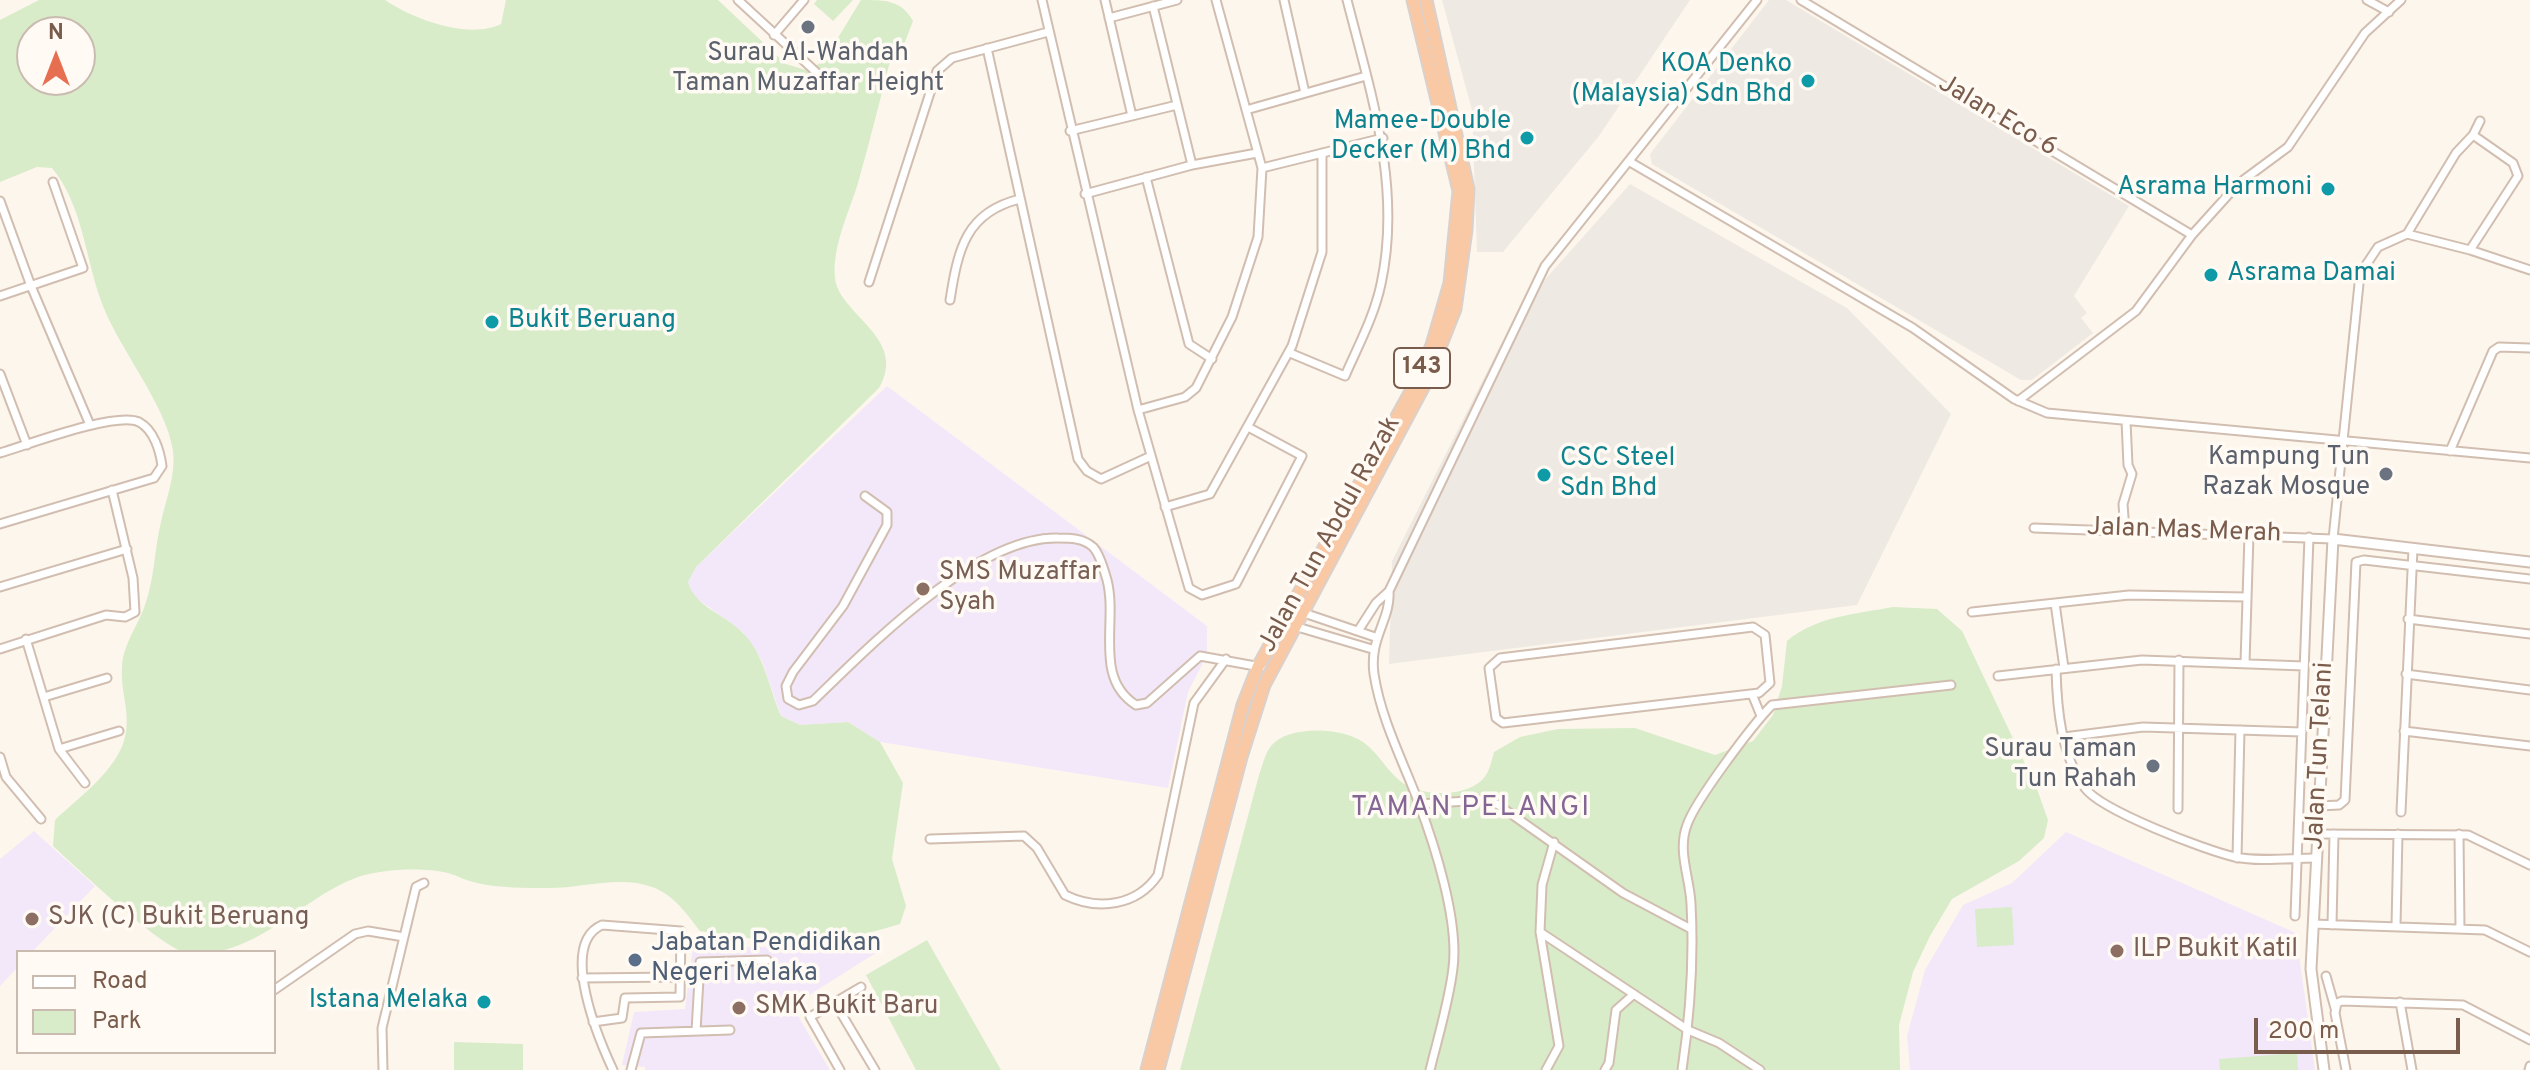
<!DOCTYPE html>
<style>
body{margin:0}
#map{position:relative;width:2530px;height:1070px;overflow:hidden;background:#fdf6ec;font-family:Overpass,sans-serif}
canvas{display:block}
.legend{position:absolute;left:16px;top:950px;width:260px;height:104px;box-sizing:border-box;background:#fffaf3;border:2px solid #cabbb1;margin:0;padding:10px 14px;list-style:none;font-size:24px;color:#7a5c4d}
.legend li{display:flex;align-items:center;gap:16px;height:40px}
.legend b{width:40px;border:2px solid #cabbb1}
.north{position:absolute;left:16px;top:16px;width:80px;height:80px;box-sizing:border-box;background:#fffaf3;border:2px solid #cabbb1;border-radius:50%;rotate:0deg;font-size:22px;font-weight:700;line-height:32px;text-align:center;color:#7a5c4d}
.north::after{content:'';display:block;margin:auto;width:28px;height:36px;background:#e76f51;clip-path:polygon(50% 0,100% 100%,50% 72%,0 100%)}
.scale{position:absolute;left:2254px;top:1018px;width:206px;height:36px;box-sizing:border-box;border:4px solid #7a5c4d;border-top:0;padding-left:10px;font-size:24px;line-height:28px;white-space:nowrap;color:#7a5c4d;-webkit-text-stroke:6px #fffaf3;paint-order:stroke}
</style>
<div id="map">
<canvas width="2530" height="1070"></canvas>
<ul class="legend">
<li><b style="height:10px;background:#fff"></b>Road</li>
<li><b style="height:22px;background:#d8ecc9"></b>Park</li>
</ul>
<div class="north">N</div>
<div class="scale">200 m</div>
</div>
<script>
const c = document.querySelector('canvas').getContext('2d');
c.lineJoin = 'round';
function fillPath(path, color) {
  c.fillStyle = color;
  c.fill(path, 'evenodd');
}
function stroke(path, color, width, dash) {
  c.strokeStyle = color;
  c.lineWidth = width;
  c.lineCap = dash ? 'butt' : 'round';
  c.setLineDash(dash || []);
  c.stroke(path);
}
function drawText(font, color, halo, rows, align = 'center') {
  c.font = font + ' Overpass,sans-serif';
  c.lineWidth = 7;
  c.setLineDash([]);
  c.textBaseline = 'middle';
  c.strokeStyle = halo;
  c.fillStyle = color;
  for (const [text, x, y, turn = 0] of rows) {
    c.save();
    c.translate(x, y);
    c.rotate((+turn || 0) * Math.PI / 180);
    c.textAlign = isNaN(turn) ? turn : align;
    if (halo) c.strokeText(text, 0, 0);
    c.fillText(text, 0, 0);
    c.restore();
  }
}
fillPath(new Path2D(`
 M 1442,0 L 1690,0 L 1599,136 L 1503,252 L 1477,252 L 1472,110 Z
 M 1769,0 L 1786,0 L 2129,206 L 2074,296 L 2087,313 L 2081,318 L 2093,333 L 2032,380 L 2021,380 L 1652,164 L 1650,154 Z
 M 1630,184 L 1847,308 L 1951,414 L 1857,605 L 1389,664 L 1392,561 L 1518,310 Z`), '#efe9e4');
fillPath(new Path2D(`
 M 887,386 L 1207,626 L 1207,655 L 1188,692 L 1168,788 L 880,742 L 848,722 L 800,725 L 781,716 L 762,661 L 743,632 L 692,595 L 688,582 L 696,567 Z
 M 34,831 L 95,886 L 32,952 L 18,952 L 18,967 L 0,986 L 0,859 Z
 M 2066,832 L 2296,933 L 2315,1070 L 1910,1070 L 1907,1036 L 1925,970 L 1963,905 L 2012,883 Z
 M 693,946 L 882,949 L 792,1006 L 830,1070 L 645,1070 L 645,1067 L 622,1065 L 634,1012 L 685,1009 Z`), '#f3e8fa');
fillPath(new Path2D(`
 M 39,0 L 385,0 C 413,19 469,40 501,24 L 506,0 L 718,0 L 786,64 L 809,71 L 825,59 L 861,0 C 886,0 901,0 913,21 L 905,42 L 889,65 C 879,104 869,144 858,183 C 849,212 832,247 835,278 C 838,314 909,338 879,388 L 696,567 L 688,582 C 695,607 724,614 742,632 C 764,653 769,688 781,716 L 800,725 L 848,722 L 880,742 L 903,783 L 892,859 L 906,906 L 900,924 C 824,948 778,944 700,931 C 686,913 674,895 652,887 C 621,875 581,888 549,888 C 527,888 499,888 477,883 C 467,881 458,876 448,873 C 423,867 382,869 358,877 C 300,898 251,963 185,952 C 161,948 76,867 53,846 L 55,820 C 78,798 111,775 123,744 C 133,716 120,694 122,667 C 123,644 138,626 145,605 C 155,577 154,550 161,522 C 166,499 176,475 173,451 C 166,403 116,346 100,298 C 85,255 82,204 52,168 L 37,167 L 0,182 L 0,20 ZM 32,32 L 80,32 L 80,80 L 32,80 Z
 M 817,0 L 853,0 L 833,21 L 814,4 Z
 M 1893,607 L 1937,609 L 1962,631 L 2037,789 L 2048,820 L 2044,838 L 2019,861 L 1952,899 L 1930,936 L 1913,972 L 1899,1025 L 1900,1070 L 1180,1070 L 1259,775 C 1262,767 1265,753 1271,746 C 1288,725 1342,727 1363,742 C 1379,753 1389,775 1406,785 C 1427,797 1472,797 1486,775 C 1490,769 1492,759 1494,752 L 1520,737 L 1558,729 L 1635,728 L 1715,755 L 1753,741 L 1773,715 L 1782,686 L 1787,641 C 1816,616 1857,614 1893,607 Z
 M 2012,907 L 2014,945 L 1977,947 L 1975,909 Z
 M 927,940 L 1001,1070 L 916,1070 L 866,975 Z
 M 454,1042 L 523,1044 L 523,1070 L 454,1070 Z
 M 2297,1053 L 2298,1070 L 2220,1070 L 2219,1059 Z`), '#d8ecc9');
const minor = new Path2D(`
 M 738,0 L 816,72
 M 1042,0 L 1138,410 L 1189,588 L 1202,595 L 1236,584 L 1302,456 L 1248,427
 M 1105,0 L 1132,116
 M 1284,0 L 1305,93
 M 1801,0 L 2192,235
 M 2367,0 L 2389,12
 M 1153,6 L 1192,165
 M 1109,18 L 1177,0
 M 774,35 L 804,0
 M 987,48 L 1078,459 L 1087,471 L 1101,479 L 1151,456
 M 1246,110 L 1366,76
 M 1070,131 L 1177,105
 M 2473,135 L 2480,121
 M 1630,162 L 1913,328 L 2014,399 L 2047,413 L 2530,458
 M 1262,168 L 1383,138
 M 1146,177 L 1189,344 L 1212,359
 M 1085,194 L 1192,165 L 1257,153
 M 0,201 L 31,286 L 90,425
 M 2407,234 L 2456,153 L 2473,135 L 2513,163 L 2518,176 L 2470,250
 M 869,282 L 937,71 L 952,58 L 1048,32
 M 0,296 L 83,268 L 53,182
 M 950,300 C 958,249 966,212 1020,199
 M 1290,353 L 1345,376 C 1358,346 1374,317 1381,284 C 1402,188 1371,93 1347,0
 M 0,374 L 27,445
 M 2018,401 L 2136,311 L 2192,235 L 2238,184 L 2288,147 L 2365,33 L 2401,0
 M 1138,410 L 1185,397 L 1196,388 L 1232,317 L 1258,237 L 1262,168 L 1216,0
 M 2450,451 L 2493,351 L 2499,347 L 2530,348
 M 0,453 C 27,445 117,411 139,422 C 154,430 160,451 162,466 L 154,478 L 0,524
 M 865,496 L 887,512 L 887,525 L 843,606 L 793,672 L 786,686 L 788,699 L 799,705 L 813,701 C 868,648 976,536 1058,538 C 1070,538 1083,538 1093,547 C 1100,554 1104,570 1107,580 C 1118,622 1093,678 1136,705 L 1147,703 L 1200,656 L 1261,667
 M 1165,507 L 1210,494 L 1292,346 L 1322,252 L 1322,153
 M 2034,528 L 2333,539 L 2360,274 L 2378,247 L 2407,234 L 2470,250 L 2530,270
 M 2125,531 L 2123,504 L 2132,474 L 2128,465 L 2126,421
 M 0,587 L 127,549
 M 2055,603 L 2064,668
 M 1301,612 L 1375,637
 M 1972,612 L 2129,595 L 2247,597
 M 2408,619 L 2530,634
 M 1294,626 L 1372,649
 M 1753,627 L 1765,635 L 1770,683 L 1759,693 L 1503,723 L 1496,718 L 1489,668 L 1500,658 Z
 M 1358,631 L 1376,603 L 1389,591
 M 26,639 L 59,749 L 85,783
 M 0,649 L 106,615 L 125,617 L 135,612 L 133,578 L 112,490
 M 2245,663 L 2249,535
 M 2056,669 C 2057,709 2061,755 2085,788 C 2100,810 2207,851 2235,857 C 2260,862 2290,858 2316,858
 M 2406,674 L 2530,690
 M 1998,676 L 2142,660 L 2304,666
 M 1752,694 L 1761,716
 M 44,697 L 107,678
 M 2404,731 L 2530,746
 M 2064,737 L 2143,727 L 2302,732
 M 59,749 L 119,731
 M 0,757 L 6,777 L 41,819
 M 1419,804 L 1483,800 L 1497,804 L 1623,893 L 1691,929
 M 2319,806 L 2339,805 L 2345,800 L 2356,562 L 2364,560 L 2530,579
 M 2178,809 L 2179,660
 M 2401,812 L 2413,549
 M 2317,834 L 2468,835 L 2530,865
 M 2459,834 L 2460,929
 M 930,839 L 1024,836 L 1037,848 L 1065,895 C 1098,911 1137,906 1158,875 L 1194,703 L 1226,659
 M 2237,858 L 2240,730
 M 2295,916 L 2309,537
 M 2313,924 L 2485,930 L 2530,952
 M 2332,925 L 2334,834
 M 2396,926 L 2398,834
 M 1540,932 L 1688,1030 L 1719,1043 L 1760,1070
 M 2326,976 L 2335,1008
 M 582,978 L 680,977
 M 274,990 L 355,934 L 368,931 L 404,937
 M 2400,1002 L 2412,1070
 M 835,1003 L 875,1070
 M 593,1022 L 622,1018 L 625,998 L 680,997 L 681,931 L 602,925 C 558,944 599,1040 613,1070
 M 696,1031 L 700,962 L 767,960
 M 383,1070 L 382,1028 L 416,887 L 424,883
 M 631,1070 L 641,1033 L 730,1030
 M 840,1070 L 810,1017 L 861,987
 M 1430,1070 C 1438,1037 1449,1002 1453,968 C 1459,921 1435,846 1418,801 C 1402,759 1381,719 1374,674 C 1369,637 1391,620 1389,591 L 1545,266 L 1757,0
 M 1546,1070 L 1559,1046 L 1540,932 L 1542,885 L 1554,842
 M 1605,1070 L 1609,1063 L 1616,1010 L 1634,994
 M 1682,1070 C 1690,1016 1694,959 1691,904 C 1690,878 1677,851 1687,825 C 1695,801 1753,724 1772,705 L 1951,685
 M 2346,1070 L 2335,1013 L 2337,1003 L 2342,1001 L 2463,1005 L 2530,1040
 M 2529,1070 L 2530,1066`);
const tertiary = new Path2D(`
 M 2324,1070 L 2311,969 L 2333,539 L 2530,562`);
const trunk = new Path2D(`
 M 1147,1070 L 1243,705 L 1258,667 L 1419,377 L 1432,345 L 1450,283 L 1459,191 L 1413,0
 M 1158,1070 L 1241,757 L 1264,685 L 1427,380 L 1455,309 L 1466,230 L 1468,189 L 1426,0`);
stroke(minor, '#d1beb0', 11);
stroke(tertiary, '#d1beb0', 13);
stroke(trunk, '#dad1cd', 15);
stroke(minor, '#fff', 7);
stroke(tertiary, '#fff', 9);
stroke(trunk, '#f9c8a4', 11);
for (const [x, y, r, color] of [
 [808,27,8,"#6b7280"],
 [1808,81,8,"#0f9aa8"],
 [1527,138,8,"#0f9aa8"],
 [2328,189,8,"#0f9aa8"],
 [2211,275,8,"#0f9aa8"],
 [492,322,8,"#0f9aa8"],
 [2386,474,8,"#6b7280"],
 [1544,475,8,"#0f9aa8"],
 [923,589,8,"#8d6e63"],
 [2153,766,8,"#6b7280"],
 [32,919,8,"#8d6e63"],
 [2117,951,8,"#8d6e63"],
 [635,960,8,"#5c6f8a"],
 [484,1002,8,"#0f9aa8"],
 [739,1008,8,"#8d6e63"]
]) {
  const dot = new Path2D();
  dot.arc(x, y, r, 0, 2 * Math.PI);
  c.fillStyle = color;
  c.fill(dot);
  stroke(dot, '#fffaf3', 3);
}
for (const [x, y, w] of [
 [1422,368,56]
]) {
  const box = new Path2D();
  box.roundRect(x - w / 2, y - 20, w, 40, 6);
  c.fillStyle = '#fffaf3';
  c.fill(box);
  stroke(box, '#7a5c4d', 2);
}
drawText('bold 24px', '#7a5c4d', null, [
 ["143",1422,368]
]);
drawText('26px', '#5b616d', '#fffaf3', [
 ["Surau Al-Wahdah",808,55,"center"],
 ["Taman Muzaffar Height",808,85,"center"],
 ["Kampung Tun",2370,459],
 ["Razak Mosque",2370,489],
 ["Surau Taman",2137,751],
 ["Tun Rahah",2137,781]
], 'right');
drawText('26px', '#0d838f', '#fffaf3', [
 ["KOA Denko",1792,66],
 ["(Malaysia) Sdn Bhd",1792,96],
 ["Mamee-Double",1511,123],
 ["Decker (M) Bhd",1511,153],
 ["Asrama Harmoni",2312,189],
 ["Asrama Damai",2227,275,"left"],
 ["Bukit Beruang",508,322,"left"],
 ["CSC Steel",1560,460,"left"],
 ["Sdn Bhd",1560,490,"left"],
 ["Istana Melaka",468,1002]
], 'right');
drawText('26px', '#7a5c4d', '#fffaf3', [
 ["Jalan Eco 6",1997,117,31],
 ["Jalan Mas Merah",2184,532,2],
 ["Jalan Tun Abdul Razak",1331,535,-61],
 ["Jalan Tun Telani",2321,756,-87]
]);
drawText('26px', '#785e54', '#fffaf3', [
 ["SMS Muzaffar",939,574],
 ["Syah",939,604],
 ["SJK (C) Bukit Beruang",48,919],
 ["ILP Bukit Katil",2133,951],
 ["SMK Bukit Baru",755,1008]
], 'left');
drawText('26px', '#4e5e75', '#fffaf3', [
 ["Jabatan Pendidikan",651,945],
 ["Negeri Melaka",651,975]
], 'left');
c.letterSpacing = '2px';
drawText('28px', '#846695', '#fffaf3', [
 ["TAMAN PELANGI",1471,809]
]);
c.letterSpacing = '0px';
</script>
